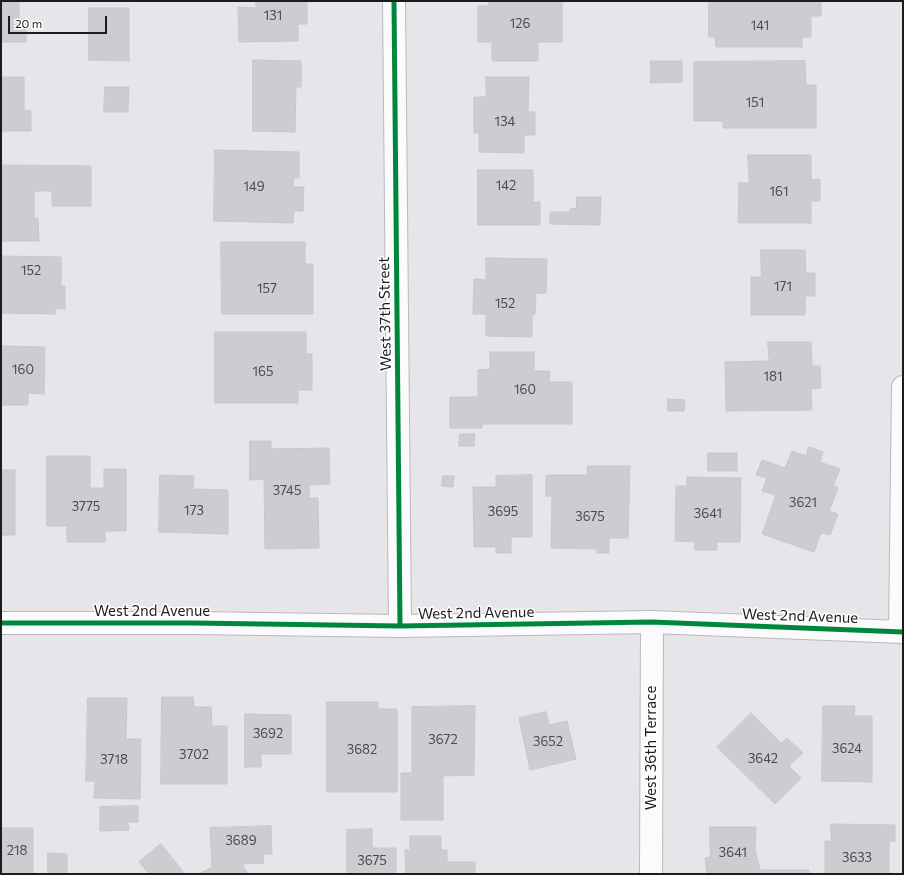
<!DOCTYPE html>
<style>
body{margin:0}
#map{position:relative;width:904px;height:875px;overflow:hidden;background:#e7e4ea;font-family:Commissioner,sans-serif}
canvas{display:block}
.frame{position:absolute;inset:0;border:2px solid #1c1c1c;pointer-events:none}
.scale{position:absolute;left:8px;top:16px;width:99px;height:18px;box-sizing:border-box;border:2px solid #1c1c1c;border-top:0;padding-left:5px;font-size:12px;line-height:14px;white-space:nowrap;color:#1c1c1c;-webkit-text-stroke:3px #fff;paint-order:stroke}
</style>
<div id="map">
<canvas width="904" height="875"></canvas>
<div class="frame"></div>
<div class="scale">20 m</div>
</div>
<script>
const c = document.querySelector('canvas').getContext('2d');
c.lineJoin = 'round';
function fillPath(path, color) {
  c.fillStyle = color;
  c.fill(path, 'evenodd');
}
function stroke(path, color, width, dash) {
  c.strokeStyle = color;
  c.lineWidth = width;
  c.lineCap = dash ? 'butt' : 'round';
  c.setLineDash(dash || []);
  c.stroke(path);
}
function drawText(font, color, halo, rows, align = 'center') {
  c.font = font + ' Commissioner,sans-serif';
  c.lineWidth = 3;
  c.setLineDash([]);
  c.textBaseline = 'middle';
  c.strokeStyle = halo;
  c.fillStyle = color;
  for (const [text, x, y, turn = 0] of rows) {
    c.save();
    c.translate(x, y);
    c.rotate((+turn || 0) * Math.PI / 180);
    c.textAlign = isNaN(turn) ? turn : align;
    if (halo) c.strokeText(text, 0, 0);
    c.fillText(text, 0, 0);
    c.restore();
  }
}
const building = new Path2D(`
 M 1,1 L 19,1 L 19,19 L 26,19 L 26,42 L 1,42 Z
 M 256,1 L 307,1 L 307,24 L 298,24 L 298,41 L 239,42 L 238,7 L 256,8 Z
 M 489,1 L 562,1 L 562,42 L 538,42 L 538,61 L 492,61 L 492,42 L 478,42 L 478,6 L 489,6 Z
 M 709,1 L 821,1 L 821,16 L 811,16 L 811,37 L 802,37 L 802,47 L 716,47 L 715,37 L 709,37 Z
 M 89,8 L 129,8 L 129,61 L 89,60 Z
 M 253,60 L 301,61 L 301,87 L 296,87 L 295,132 L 253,131 Z
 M 651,61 L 682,61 L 682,82 L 651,83 Z
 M 805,61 L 806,85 L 816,85 L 816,128 L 723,128 L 723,121 L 694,121 L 694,62 Z
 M 1,77 L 24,77 L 24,110 L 31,111 L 31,131 L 1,131 Z
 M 486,77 L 529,77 L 528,112 L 535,112 L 535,135 L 524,135 L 524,153 L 479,152 L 479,133 L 474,133 L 474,97 L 486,97 Z
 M 105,87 L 129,87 L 128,112 L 104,112 Z
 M 215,150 L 299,152 L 299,178 L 294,178 L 293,187 L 304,187 L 303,211 L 294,211 L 293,223 L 214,221 Z
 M 748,155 L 811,155 L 811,180 L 820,179 L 820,201 L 811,201 L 811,223 L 738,223 L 739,183 L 749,183 Z
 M 1,165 L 91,166 L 91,206 L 52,206 L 52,191 L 34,191 L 34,218 L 38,218 L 39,241 L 1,241 Z
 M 478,170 L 533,170 L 533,202 L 540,202 L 540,225 L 478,225 Z
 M 577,197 L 601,197 L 600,225 L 550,224 L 550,212 L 570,212 L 570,209 L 576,208 Z
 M 221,242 L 305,242 L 305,264 L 313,264 L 313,314 L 222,314 Z
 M 761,250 L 805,250 L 806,273 L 815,273 L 815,296 L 805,296 L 805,315 L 751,315 L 751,277 L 761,277 Z
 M 1,256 L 61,257 L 61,286 L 65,286 L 65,309 L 55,308 L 55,314 L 1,313 Z
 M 486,258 L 547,259 L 546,293 L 536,293 L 535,315 L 532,314 L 532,337 L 486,336 L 486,314 L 473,314 L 474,279 L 486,280 Z
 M 215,332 L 306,332 L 306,354 L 312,354 L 312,390 L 298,390 L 298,403 L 215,403 Z
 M 768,342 L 811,342 L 812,366 L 820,366 L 821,388 L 811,389 L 812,410 L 726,411 L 725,362 L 769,361 Z
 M 1,346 L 45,347 L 44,394 L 28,393 L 28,405 L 1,405 Z
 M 490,352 L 534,352 L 534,371 L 550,371 L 549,382 L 572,382 L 572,424 L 482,424 L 482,428 L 450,428 L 450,397 L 478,397 L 478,370 L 490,369 Z
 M 668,399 L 685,400 L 684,411 L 668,411 Z
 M 460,434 L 475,434 L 474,446 L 459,446 Z
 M 250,441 L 271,441 L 271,449 L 329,448 L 330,484 L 309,485 L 309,498 L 318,498 L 319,548 L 265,549 L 264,479 L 250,480 Z
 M 809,447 L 823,452 L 820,462 L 840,469 L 833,486 L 838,488 L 829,511 L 838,514 L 830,535 L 821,533 L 814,552 L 762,534 L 776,495 L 762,491 L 767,478 L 756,475 L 762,460 L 785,468 L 792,451 L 806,456 Z
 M 708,453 L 737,453 L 737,471 L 708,471 Z
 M 47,456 L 90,456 L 90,488 L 104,488 L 104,469 L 126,469 L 126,531 L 105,531 L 105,542 L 67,542 L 67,526 L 47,526 Z
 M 588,466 L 630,466 L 628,538 L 609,538 L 609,553 L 597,553 L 597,549 L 551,548 L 552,496 L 546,496 L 546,475 L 587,475 Z
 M 1,470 L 15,470 L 15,535 L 1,535 Z
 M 160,475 L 194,476 L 193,489 L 228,490 L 228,534 L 159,532 Z
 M 532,475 L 532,537 L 511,537 L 511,553 L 496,553 L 496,547 L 474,547 L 473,487 L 496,487 L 496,476 Z
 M 443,476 L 454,476 L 453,487 L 442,486 Z
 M 687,477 L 741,478 L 740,542 L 717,542 L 717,550 L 695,550 L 695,542 L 675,541 L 676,486 L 687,486 Z
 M 162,697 L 193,697 L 194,707 L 211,707 L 212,726 L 227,726 L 227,784 L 161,784 Z
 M 88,698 L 127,698 L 126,739 L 141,739 L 140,799 L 94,798 L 95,781 L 86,781 Z
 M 327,702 L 378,702 L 378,709 L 397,709 L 397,792 L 327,792 Z
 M 475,706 L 474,775 L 443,776 L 443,820 L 401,820 L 401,773 L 412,773 L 412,707 Z
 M 823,706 L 855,706 L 854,716 L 872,716 L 872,782 L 822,781 Z
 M 546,712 L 549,725 L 567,721 L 576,759 L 530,770 L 519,718 Z
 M 751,713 L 781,743 L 787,738 L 803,753 L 789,766 L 801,778 L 775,804 L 717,747 Z
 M 245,714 L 291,715 L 291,754 L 261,754 L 261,767 L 245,767 Z
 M 138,806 L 138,822 L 128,822 L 129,830 L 100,831 L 100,807 Z
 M 831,824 L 895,825 L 895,841 L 889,841 L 889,874 L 825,874 L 825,841 L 831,841 Z
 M 271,826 L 272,854 L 263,854 L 264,863 L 242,864 L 248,874 L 199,874 L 212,867 L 210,828 Z
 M 710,827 L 756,827 L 755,849 L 760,870 L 809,870 L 809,874 L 707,874 L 705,858 L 710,857 Z
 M 1,828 L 33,828 L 33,874 L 1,874 Z
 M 372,829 L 372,848 L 396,848 L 396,874 L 347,874 L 347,830 Z
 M 410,836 L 441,836 L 441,850 L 447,850 L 447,862 L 475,862 L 475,874 L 406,874 L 405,850 L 410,850 Z
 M 161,844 L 185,874 L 149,874 L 139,862 Z
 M 48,853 L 67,854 L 67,874 L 48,874 Z`);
fillPath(building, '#cdccd0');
stroke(building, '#c8c6cd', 1);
const street = new Path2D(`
 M 394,1 L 400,626
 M 1,623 L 193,623 L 400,626 L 652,622 L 903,632
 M 900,632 L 903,387
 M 651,874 L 652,622`);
stroke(street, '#bab9bc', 24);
stroke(street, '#fbfbfc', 22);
stroke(new Path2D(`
 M 394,1 L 400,626
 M 1,623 L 193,623 L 400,626 L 652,622 L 903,632`), '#00873e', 5);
drawText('13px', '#4a4a4b', null, [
 ["131",273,16],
 ["126",520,24],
 ["141",760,26],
 ["151",755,103],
 ["134",505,122],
 ["142",506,186],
 ["149",254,187],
 ["161",779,192],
 ["152",31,271],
 ["171",783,287],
 ["157",267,289],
 ["152",505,304],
 ["160",23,370],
 ["165",263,372],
 ["181",773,377],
 ["160",525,390],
 ["3745",287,491],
 ["3621",803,503],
 ["3775",86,507],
 ["173",194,511],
 ["3695",503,512],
 ["3641",708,514],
 ["3675",590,517],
 ["3692",268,734],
 ["3672",443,740],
 ["3652",548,742],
 ["3624",847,749],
 ["3682",362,750],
 ["3702",194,755],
 ["3642",763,759],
 ["3718",114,760],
 ["3689",241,841],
 ["218",17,851],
 ["3641",733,853],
 ["3633",857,858],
 ["3675",372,861]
]);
drawText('15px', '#1c1c1c', '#fff', [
 ["West 37th Street",385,314,-91],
 ["West 2nd Avenue",152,611],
 ["West 2nd Avenue",476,613,-1],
 ["West 2nd Avenue",800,616,2],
 ["West 36th Terrace",651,748,-90]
]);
</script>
